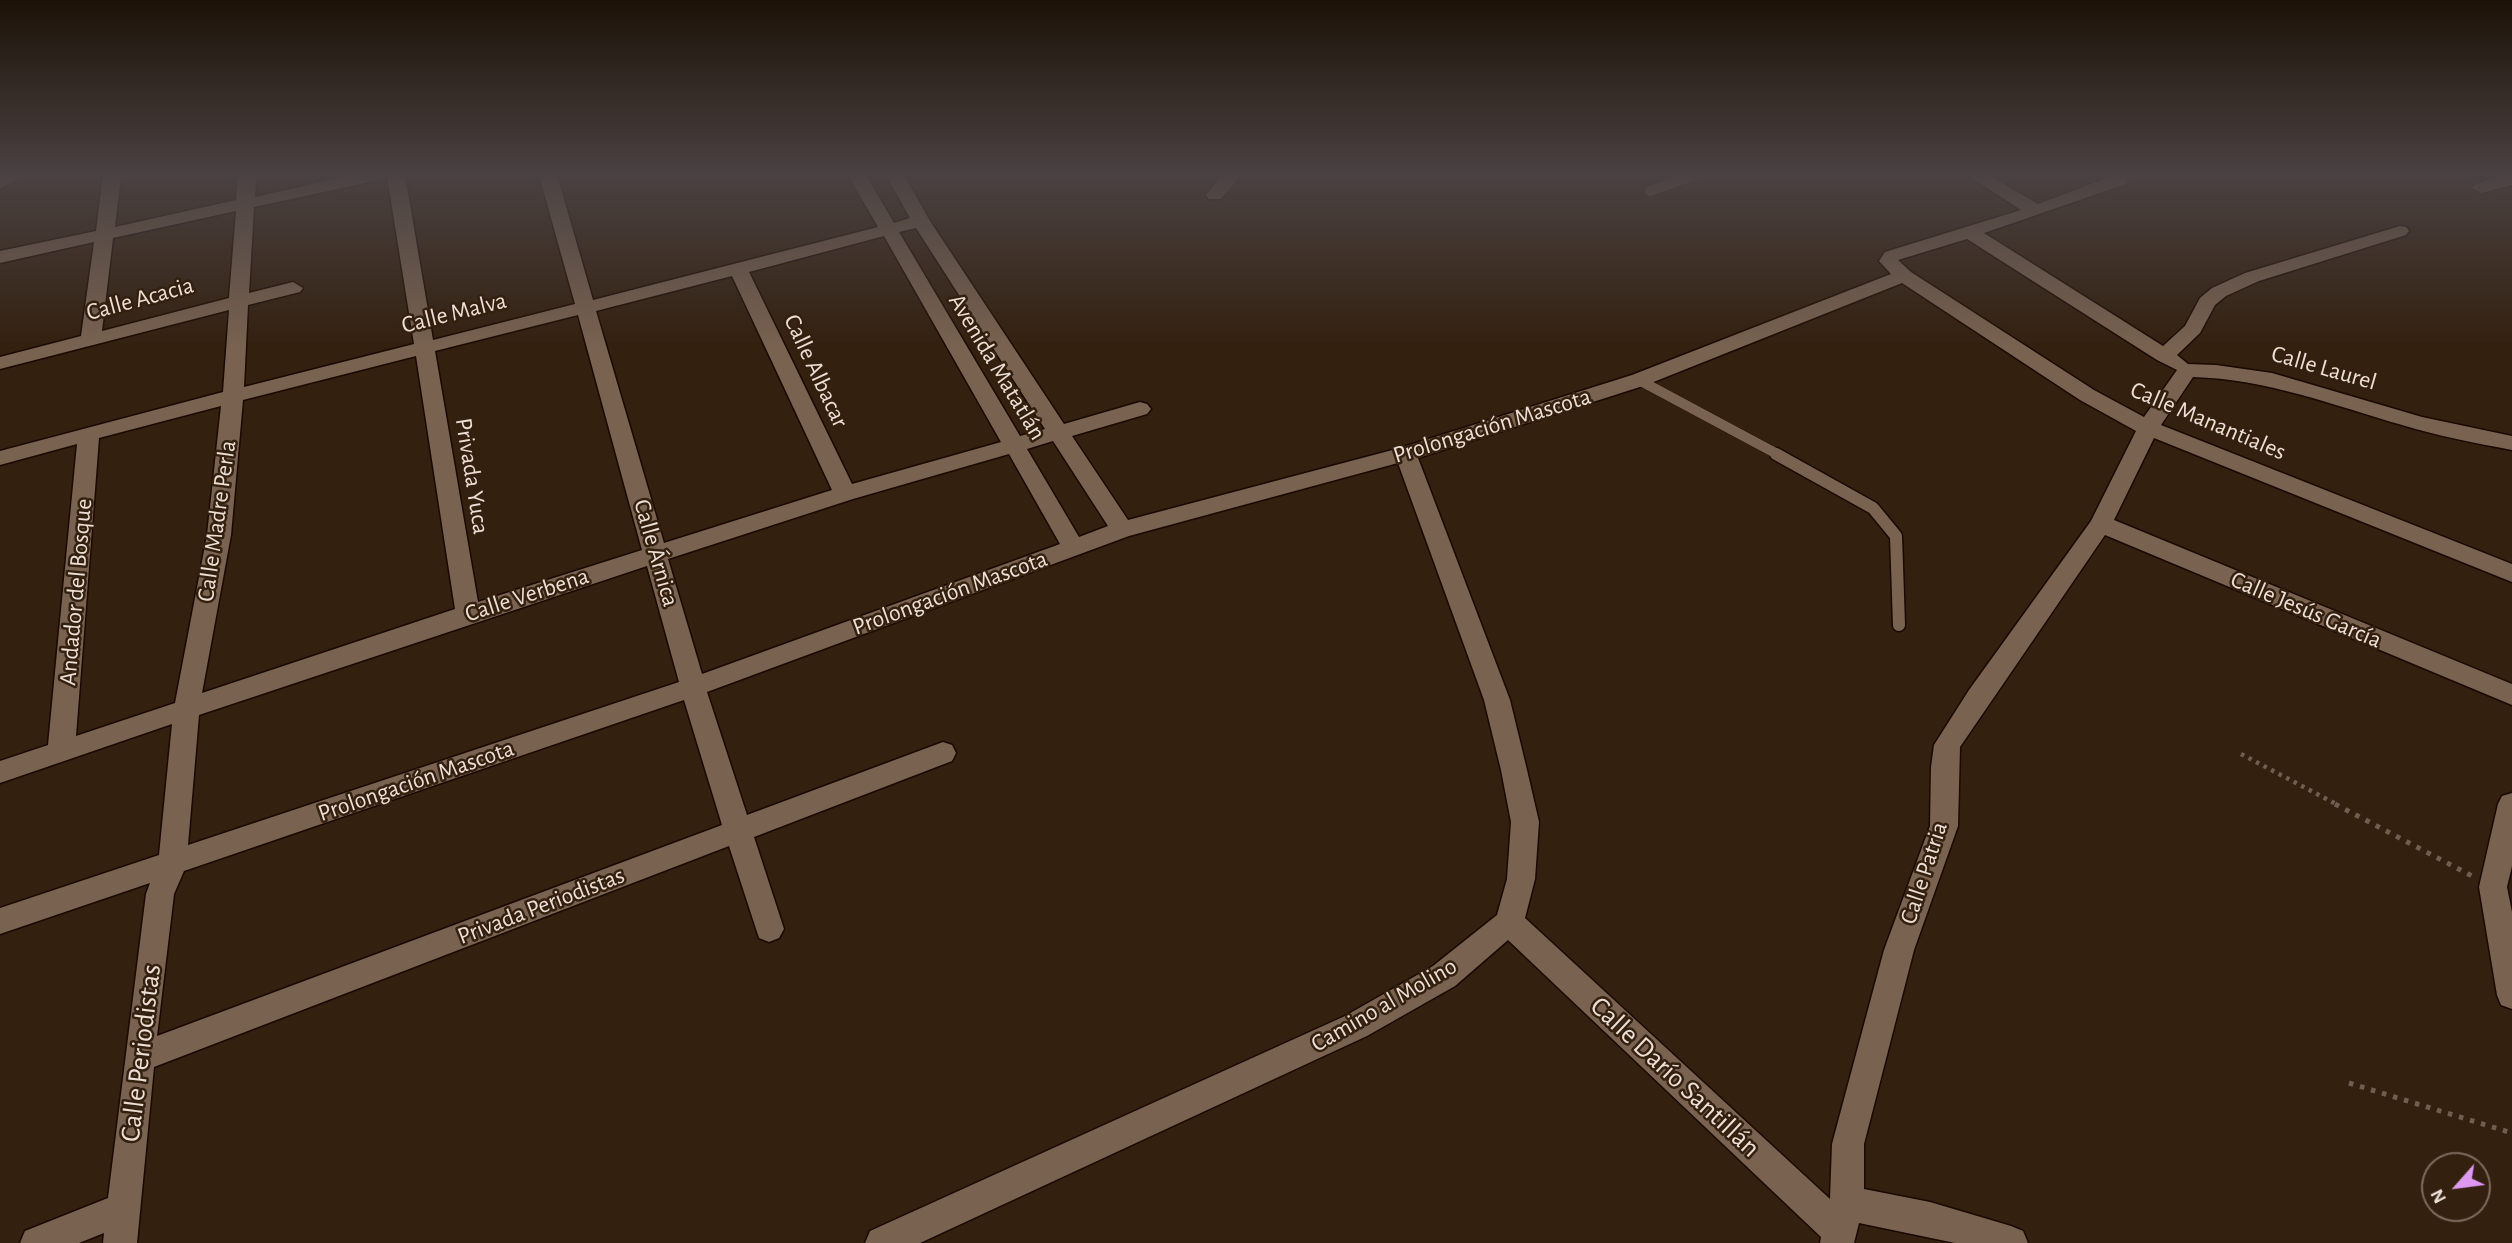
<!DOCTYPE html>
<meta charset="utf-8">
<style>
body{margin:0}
#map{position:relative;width:2512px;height:1243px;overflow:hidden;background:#33200f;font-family:"Alegreya Sans",sans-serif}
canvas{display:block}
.north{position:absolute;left:2421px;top:1152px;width:70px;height:70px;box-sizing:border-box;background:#33200f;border:2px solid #7d6c5e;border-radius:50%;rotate:242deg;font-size:19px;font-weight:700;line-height:28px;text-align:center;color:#eddfd5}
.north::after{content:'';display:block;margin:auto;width:24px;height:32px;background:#df98f2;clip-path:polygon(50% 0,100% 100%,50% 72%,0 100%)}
</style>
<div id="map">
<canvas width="2512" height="1243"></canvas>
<div class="north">N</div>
</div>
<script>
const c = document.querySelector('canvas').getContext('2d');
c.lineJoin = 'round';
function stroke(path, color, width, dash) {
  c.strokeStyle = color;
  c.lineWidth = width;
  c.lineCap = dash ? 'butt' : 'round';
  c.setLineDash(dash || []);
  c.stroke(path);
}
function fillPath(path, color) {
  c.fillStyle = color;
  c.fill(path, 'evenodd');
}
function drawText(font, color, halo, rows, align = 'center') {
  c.font = font + ' "Alegreya Sans",sans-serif';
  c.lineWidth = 5;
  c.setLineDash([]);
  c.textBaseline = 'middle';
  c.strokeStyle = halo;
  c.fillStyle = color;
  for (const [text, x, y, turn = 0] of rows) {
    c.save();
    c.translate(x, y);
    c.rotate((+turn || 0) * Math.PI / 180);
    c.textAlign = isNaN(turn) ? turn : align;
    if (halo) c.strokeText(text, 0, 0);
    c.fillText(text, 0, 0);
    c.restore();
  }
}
const laneFar1 = new Path2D(`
 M 1650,191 L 1695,175
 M 1639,380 L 1779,455`);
const lane = new Path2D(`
 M 1776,454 L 1873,508 L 1896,536 L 1899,625`);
const street = new Path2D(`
 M 3,175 L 27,175 L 0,188 L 0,177 Z
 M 103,175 L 121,175 L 115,227 L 236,200 L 238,175 L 256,175 L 255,197 L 353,175 L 405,175 L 433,340 L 575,304 L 539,175 L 557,175 L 593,300 L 878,227 L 848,175 L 866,175 L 894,223 L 910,218 L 886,175 L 904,175 L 930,221 L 1064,424 L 1140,402 L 1147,404 L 1151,409 L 1147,414 L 1072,436 L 1128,520 L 1400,448 L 1632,375 L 1891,274 L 1879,261 L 1885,252 L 2021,210 L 1967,175 L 1989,175 L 2038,204 L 2115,175 L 2133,175 L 2126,184 L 1984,233 L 2163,346 L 2185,326 L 2200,298 L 2212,288 L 2245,273 L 2400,226 L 2406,227 L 2409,231 L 2406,235 L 2259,281 L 2226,296 L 2215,305 L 2200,333 L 2177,355 L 2188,364 L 2216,365 L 2272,373 L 2422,417 L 2512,436 L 2512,450 C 2475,443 2438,436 2402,425 C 2332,405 2267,379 2193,377 L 2161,425 L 2512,564 L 2512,582 L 2154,438 L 2114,520 L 2512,684 L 2512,705 L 2105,535 L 1960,747 L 1958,826 L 1914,950 L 1864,1144 L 1864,1189 L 1930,1202 L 2011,1226 L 2023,1231 L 2028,1243 L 1955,1243 L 1859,1223 L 1854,1243 L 1820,1243 L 1821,1237 L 1508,940 L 1455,986 L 1367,1036 L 920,1243 L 865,1243 L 870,1231 L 1345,1016 L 1433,966 L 1497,915 L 1507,879 L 1511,822 L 1501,770 L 1484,700 L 1398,463 L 1129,536 L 707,692 L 747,815 L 943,742 L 952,745 L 956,753 L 952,761 L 754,837 L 784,929 L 779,938 L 769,942 L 759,938 L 729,846 L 154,1067 L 137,1243 L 103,1243 L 104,1233 L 79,1243 L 20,1243 L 25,1231 L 108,1198 L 146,894 L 150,883 L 0,934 L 0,908 L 159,855 L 172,724 L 0,783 L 0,761 L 48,745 L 77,444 L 0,465 L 0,451 L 223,392 L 229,310 L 0,369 L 0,357 L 81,336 L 94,242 L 0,263 L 0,251 L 96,231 ZM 387,176 L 414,344 L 244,387 L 248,305 L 300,292 L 303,288 L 293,282 L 249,293 L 254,207 L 379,180 ZM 236,211 L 229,298 L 102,331 L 113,238 ZM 916,228 L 1045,429 L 1020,436 L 899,232 ZM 884,236 L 1001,442 L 852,484 L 749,272 ZM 1967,239 L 2157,360 L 2177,370 L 2144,417 L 2094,390 L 1911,272 L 1898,260 ZM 732,276 L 832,490 L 664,543 L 596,311 ZM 1902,283 L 2080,400 L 2136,431 L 2091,521 L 1969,690 L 1934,745 L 1931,767 L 1930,826 L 1884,950 L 1832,1144 L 1830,1199 L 1525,918 L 1535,879 L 1539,822 L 1527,770 L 1510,700 L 1418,458 L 1646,385 ZM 578,315 L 642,550 L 478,602 L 435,351 ZM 416,356 L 455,609 L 202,693 L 231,535 L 243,400 ZM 221,406 L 207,535 L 175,703 L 76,736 L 99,438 ZM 1053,441 L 1108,526 L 1079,537 L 1027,449 ZM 1009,454 L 1060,544 L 702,674 L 668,559 L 853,499 ZM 647,566 L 679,682 L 188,845 L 199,715 ZM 684,700 L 722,825 L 157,1036 L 174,894 L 184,871 Z
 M 1222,175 L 1241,175 L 1221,199 L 1209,199 L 1206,195 Z
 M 2506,175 L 2512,175 L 2512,185 L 2481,193 L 2472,188 L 2475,184 Z
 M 2512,793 L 2512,866 L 2507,887 L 2512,912 L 2512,1009 L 2501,1005 L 2497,995 L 2479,887 L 2498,804 L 2502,796 Z`);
stroke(laneFar1, '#1a0900', 11);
stroke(lane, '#1a0900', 15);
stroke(street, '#1a0900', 3);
stroke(new Path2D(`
 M 2241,754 L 2338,805`), '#705f50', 4.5, [3.5, 5]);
stroke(new Path2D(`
 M 2335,804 L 2472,876
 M 2349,1083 L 2512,1133`), '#705f50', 5, [4.5, 7]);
stroke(laneFar1, '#796250', 10);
stroke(lane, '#796250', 12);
fillPath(street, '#796250');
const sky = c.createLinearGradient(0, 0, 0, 349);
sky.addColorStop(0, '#1c1208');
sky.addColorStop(0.5, '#4a4242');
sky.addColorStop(1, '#4a424200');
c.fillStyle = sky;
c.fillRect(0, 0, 2512, 349);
drawText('24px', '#eddfd5', '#33200f', [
 ["Calle Acacia",140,299,-15],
 ["Calle Malva",454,313,-14],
 ["Avenida Matatlán",997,367,59],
 ["Calle Laurel",2324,368,16],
 ["Calle Albacar",816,371,65],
 ["Calle Manantiales",2208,421,23],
 ["Prolongación Mascota",1492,426,-17],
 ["Privada Yuca",472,476,81],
 ["Calle Madre Perla",217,521,-82],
 ["Calle Árnica",656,553,74],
 ["Andador del Bosque",76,592,-85],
 ["Prolongación Mascota",950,593,-20],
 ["Calle Verbena",527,595,-18],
 ["Calle Jesús García",2306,610,23],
 ["Prolongación Mascota",416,781,-19],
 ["Calle Patria",1924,873,-72],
 ["Privada Periodistas",541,906,-21],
 ["Camino al Molino",1384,1005,-30]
]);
drawText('28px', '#eddfd5', '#33200f', [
 ["Calle Periodistas",141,1053,-83],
 ["Calle Darío Santillán",1675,1077,43]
]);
</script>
